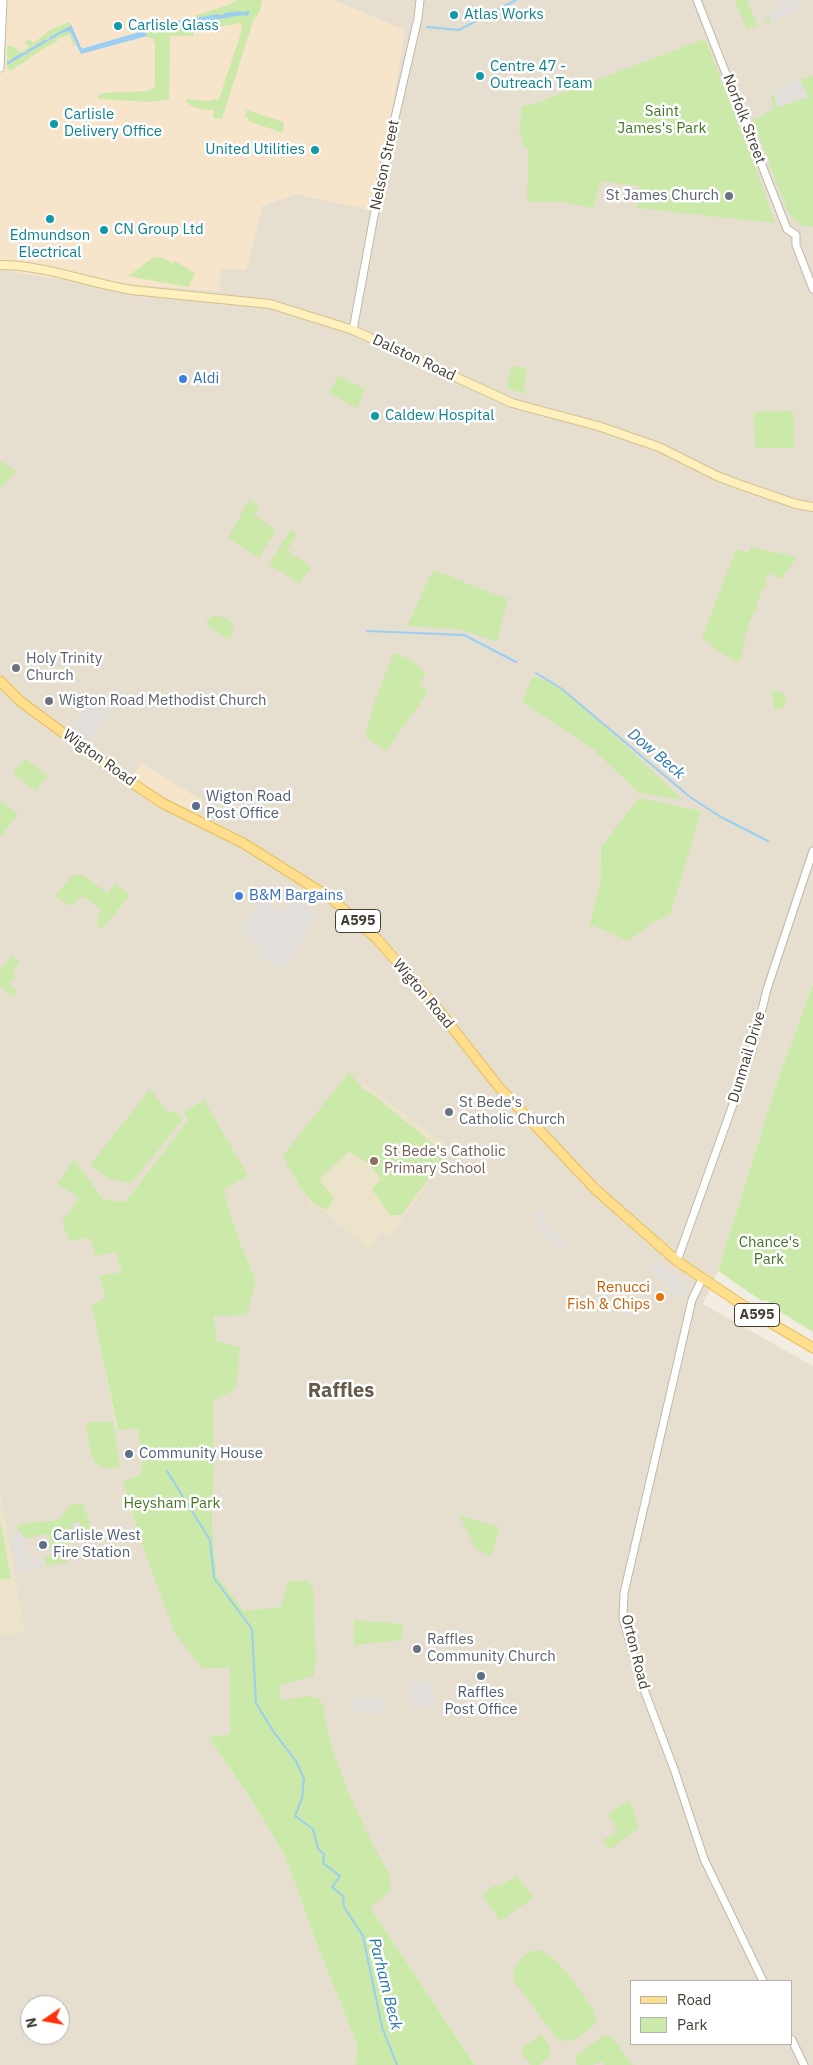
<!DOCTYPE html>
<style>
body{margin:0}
#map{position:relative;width:813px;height:2065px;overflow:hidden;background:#f2ede2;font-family:"IBM Plex Sans",sans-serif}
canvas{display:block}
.legend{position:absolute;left:630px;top:1980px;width:162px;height:65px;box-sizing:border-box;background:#fff;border:1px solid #b4b1ad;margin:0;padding:6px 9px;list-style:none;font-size:15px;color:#433d32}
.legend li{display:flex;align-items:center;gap:10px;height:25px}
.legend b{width:25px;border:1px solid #b4b1ad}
.north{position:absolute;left:20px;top:1995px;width:50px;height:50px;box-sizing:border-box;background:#fff;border:1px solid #b4b1ad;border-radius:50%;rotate:258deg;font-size:14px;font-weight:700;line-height:20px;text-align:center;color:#433d32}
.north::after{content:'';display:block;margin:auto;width:18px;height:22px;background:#ff310b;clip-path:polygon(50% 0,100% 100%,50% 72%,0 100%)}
</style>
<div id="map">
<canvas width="813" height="2065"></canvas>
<ul class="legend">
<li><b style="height:6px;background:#ffdf8d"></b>Road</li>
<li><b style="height:14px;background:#cbe9a8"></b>Park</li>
</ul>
<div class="north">N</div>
</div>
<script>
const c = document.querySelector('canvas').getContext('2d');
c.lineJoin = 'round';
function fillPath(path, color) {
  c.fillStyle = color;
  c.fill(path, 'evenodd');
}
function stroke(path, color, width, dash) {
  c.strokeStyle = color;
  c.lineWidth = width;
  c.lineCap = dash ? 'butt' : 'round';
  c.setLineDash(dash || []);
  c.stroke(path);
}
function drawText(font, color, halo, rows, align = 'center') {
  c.font = font + ' "IBM Plex Sans",sans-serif';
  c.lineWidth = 5;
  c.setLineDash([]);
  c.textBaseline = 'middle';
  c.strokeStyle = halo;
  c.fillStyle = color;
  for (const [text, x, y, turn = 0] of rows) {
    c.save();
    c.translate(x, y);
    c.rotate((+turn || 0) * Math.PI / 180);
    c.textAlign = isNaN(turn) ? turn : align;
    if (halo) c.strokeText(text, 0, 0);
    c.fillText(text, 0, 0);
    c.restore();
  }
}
fillPath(new Path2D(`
 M 333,0 L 813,0 L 813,984 L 777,1082 L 718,1271 L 703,1304 L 813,1366 L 813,2065 L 475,2065 L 366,1901 L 327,1827 L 244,1611 L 217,1576 L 212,1528 L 214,1459 L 213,1401 L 240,1347 L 217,1341 L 214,1315 L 256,1281 L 241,1245 L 223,1190 L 248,1176 L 188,1120 L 125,1202 L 104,1200 L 74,1159 L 79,1198 L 89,1237 L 116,1252 L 122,1272 L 107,1298 L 91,1303 L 117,1429 L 138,1428 L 142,1466 L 140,1476 L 123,1481 L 230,1668 L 230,1735 L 208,1737 L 249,1796 L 285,1856 L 320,1952 L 357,2044 L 356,2065 L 0,2065 L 0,269 L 50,278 L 218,291 L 221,268 L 246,270 L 262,206 L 296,194 L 371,210 L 405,31 ZM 601,846 L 670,915 L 650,924 L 629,941 L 589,924 L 600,887 ZM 361,1087 L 377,1098 L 310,1200 L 296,1181 L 283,1155 ZM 632,1981 L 792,1981 L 792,2044 L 632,2044 ZM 30,2005 L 60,2005 L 60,2035 L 30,2035 Z`), '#e6dfcf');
fillPath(new Path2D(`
 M 6,0 L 333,0 L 405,30 L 380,183 L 371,210 L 296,194 L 262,206 L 246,270 L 221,268 L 219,291 L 50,278 L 0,269 L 0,77 Z
 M 141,763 L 203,801 L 197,815 L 132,777 Z`), '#f6e4cb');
fillPath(new Path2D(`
 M 364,1083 L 451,1149 L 390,1238 L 381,1233 L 368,1249 L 317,1206 L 309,1206 L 296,1173 Z
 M 0,1491 L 25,1632 L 0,1636 Z`), '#ece3cb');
fillPath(new Path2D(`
 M 237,0 L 262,0 L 259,13 L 253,21 L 222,119 L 213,118 L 214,110 C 203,110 195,109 186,102 L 186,99 L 208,101 L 219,99 L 241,33 L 242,23 L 193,30 L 194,36 L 170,36 L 169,99 L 150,102 L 99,99 L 98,96 L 103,93 L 146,91 L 155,87 L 155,44 L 153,39 L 143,36 L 146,32 L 231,4 Z
 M 734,0 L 747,0 L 757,25 L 767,21 L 765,14 L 768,15 L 771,21 L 747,29 Z
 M 69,22 L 73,27 L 73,32 L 72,28 L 56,33 L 7,62 L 7,46 L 12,46 L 20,52 L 29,47 L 25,42 L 29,39 L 34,43 L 50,30 Z
 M 70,31 L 76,46 L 73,46 L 70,35 L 57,38 L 57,42 L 44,48 L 11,71 L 7,68 L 7,65 L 62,33 Z
 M 705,39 L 752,158 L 775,223 L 637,208 L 640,186 L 601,181 L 593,208 L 561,202 L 530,202 L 527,200 L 528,151 L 526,147 L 522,145 L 523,137 L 519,136 L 522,105 L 528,106 Z
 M 813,75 L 813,227 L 800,225 L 788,212 L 752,119 L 764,116 L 764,114 L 774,109 L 771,96 L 774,95 L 778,107 L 807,97 L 800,80 Z
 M 247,110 L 284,122 L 283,133 L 248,121 L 248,118 L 245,116 Z
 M 160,257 L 173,263 L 175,261 L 195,273 L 188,287 L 128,276 L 153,258 Z
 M 511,366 L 526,368 L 524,394 L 507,388 Z
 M 338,376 L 365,389 L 357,409 L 329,393 Z
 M 793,411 L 794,448 L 755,448 L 754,412 Z
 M 0,461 L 16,471 L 0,489 Z
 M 249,500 L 260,506 L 254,515 L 276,530 L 259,558 L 228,538 Z
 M 291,530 L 297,534 L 287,551 L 311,567 L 300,584 L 269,564 Z
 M 751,547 L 797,557 L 781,579 L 770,573 L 764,582 L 767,584 L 759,593 L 762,595 L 755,604 L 758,606 L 747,626 L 750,628 L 743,637 L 746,639 L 739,663 L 723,654 L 702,638 L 736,549 L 749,553 Z
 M 433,570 L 508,599 L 497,642 L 460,629 L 407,626 Z
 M 213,616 C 230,616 237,622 231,638 L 228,639 L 206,625 L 206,622 Z
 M 394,653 L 411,660 L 426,673 L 419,683 L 428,692 L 386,751 L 365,737 L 375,700 Z
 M 533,676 C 557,682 578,703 596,719 C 626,745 654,773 683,800 L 639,793 L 593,749 L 522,702 Z
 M 771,689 L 787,695 L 783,709 L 774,708 Z
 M 25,759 L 48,776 L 36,791 L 13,774 Z
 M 639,798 L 701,811 L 670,915 L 650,924 L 629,941 L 589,924 L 600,887 L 601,847 Z
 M 0,800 L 18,814 L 0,837 Z
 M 72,875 L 83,875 L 107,893 L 115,884 L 130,895 L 102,929 L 96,923 L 100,919 L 97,916 L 102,910 L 82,896 L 73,905 L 68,905 L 55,896 Z
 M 12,955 L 20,961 L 12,972 L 16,976 L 9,984 L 18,992 L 14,997 L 0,987 L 0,970 Z
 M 813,984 L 813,1332 L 771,1306 L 770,1303 L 766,1300 L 762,1301 L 718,1271 L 777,1082 Z
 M 349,1072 L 361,1087 L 377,1098 L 447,1155 L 401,1215 L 390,1215 L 372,1189 L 381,1179 L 368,1163 L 349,1152 L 320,1178 L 321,1183 L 334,1198 L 327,1209 C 308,1208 290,1171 283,1155 Z
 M 150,1089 L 169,1114 L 175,1110 L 182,1120 L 132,1183 L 110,1179 L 90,1165 Z
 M 204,1100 L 248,1176 L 223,1190 L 241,1245 L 256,1281 L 247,1315 L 214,1316 L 217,1341 L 240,1347 L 236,1389 L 213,1401 L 214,1459 L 212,1528 L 217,1576 L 244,1611 L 281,1607 L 288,1581 L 307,1581 L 313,1587 L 316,1662 L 314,1676 L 280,1685 L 280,1701 L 309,1696 L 318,1698 L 323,1704 L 325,1719 L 334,1754 L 349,1794 L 373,1845 L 390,1875 L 391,1891 L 370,1907 L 475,2065 L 356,2065 L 357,2044 L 320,1952 L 285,1856 L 249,1796 L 208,1737 L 230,1734 L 230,1668 L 202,1668 L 175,1634 L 143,1547 L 123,1481 L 140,1475 L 142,1466 L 138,1428 L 118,1430 L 91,1304 L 106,1298 L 99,1276 L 122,1272 L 116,1252 L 96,1256 L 89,1237 L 70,1242 L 62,1222 L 79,1198 L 57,1184 L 74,1159 L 104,1200 L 125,1202 L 188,1120 L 184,1112 Z
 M 113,1421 L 120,1467 C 116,1467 109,1469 105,1468 C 88,1466 89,1436 86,1423 Z
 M 83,1503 L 92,1531 L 86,1534 L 83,1532 L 79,1521 L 74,1530 L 68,1531 L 76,1537 L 78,1540 L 64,1546 L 51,1549 L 48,1534 L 24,1538 L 22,1532 L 19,1532 L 17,1525 L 58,1520 L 71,1505 Z
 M 459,1515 L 500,1527 L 491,1556 L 476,1549 Z
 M 0,1519 L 11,1578 L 0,1580 Z
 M 65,1552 L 68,1562 L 46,1566 L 44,1558 L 49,1557 L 49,1555 Z
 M 354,1620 L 403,1624 L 402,1640 L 354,1645 Z
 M 630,1800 L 639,1828 L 609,1850 L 603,1840 L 618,1832 L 608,1814 Z
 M 517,1875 L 533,1898 L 500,1921 L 482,1895 L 497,1884 L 499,1887 Z
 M 537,1950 C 559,1953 582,1995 595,2012 L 596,2023 C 586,2033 570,2046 557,2039 L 514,1981 C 511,1966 523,1953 537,1950 Z
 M 541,2034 L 550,2046 L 550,2055 L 539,2065 L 531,2065 L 520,2050 Z
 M 605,2035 L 612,2037 L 633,2065 L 605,2065 L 601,2061 L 593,2065 L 578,2065 L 575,2061 L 577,2055 Z`), '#cbe9a8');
fillPath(new Path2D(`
 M 785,0 L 802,0 L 796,3 L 799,10 L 771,21 L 768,15 L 777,11 L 775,4 Z
 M 800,80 L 808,97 L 778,107 L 774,95 L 775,90 Z
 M 93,693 L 114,707 L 88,743 L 69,730 Z
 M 261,898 L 282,912 L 289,900 L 297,900 L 313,910 L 311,914 L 316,917 L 285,966 L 282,964 L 279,968 L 258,954 L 261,949 L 242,926 Z
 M 536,1212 L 542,1212 L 544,1222 L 559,1238 L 569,1242 L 568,1248 L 558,1246 L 540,1227 L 536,1218 Z
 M 657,1261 L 688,1287 L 685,1298 L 672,1293 L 651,1266 Z
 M 79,1521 L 83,1532 L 86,1534 L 78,1540 L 76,1537 L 69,1539 L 67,1531 L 73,1530 L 72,1524 Z
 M 22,1532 L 28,1560 L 44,1558 L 46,1566 L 18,1572 L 11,1534 Z
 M 431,1680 L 435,1705 L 412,1709 L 408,1683 Z
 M 380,1696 L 383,1711 L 368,1715 L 360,1710 L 358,1712 L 350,1706 L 349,1701 Z`), '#e2dfdb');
fillPath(new Path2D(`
 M 250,11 L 248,16 L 243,15 L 149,31 L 146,33 L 147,36 L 81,54 L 70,31 L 62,33 L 7,65 L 7,62 L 71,27 L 81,50 L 140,33 L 139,29 L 168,22 Z`), '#9acef3');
stroke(new Path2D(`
 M 225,14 L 240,12
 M 427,27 L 459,30 L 516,0
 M 50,38 L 71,27 L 81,50 L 140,33 L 139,29 L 145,28 L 218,15
 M 28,51 L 46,40
 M 13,59 L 22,54
 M 367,631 L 464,635 L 516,662
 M 536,673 L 562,689 L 690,797 L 721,817 L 768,841
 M 167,1471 L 210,1540 L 214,1578 L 252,1629 L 256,1703 L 273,1731 L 296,1761 L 304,1779 L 302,1798 L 295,1816 L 313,1829 L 318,1849 L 324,1854 L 323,1863 L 340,1876 L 332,1887 L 343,1896 L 344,1907 L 363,1936 L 382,2027 L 397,2065`), '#9acef3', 2);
const tertiary = new Path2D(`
 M 697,0 L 783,219 L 787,229 L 796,235 L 796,245 L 813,289
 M 0,68 L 3,0
 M 353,330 L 380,183 L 418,18 L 420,0
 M 677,1261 L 751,1054 L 767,989 L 813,851
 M 702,1279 L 692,1300 L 624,1593 L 623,1618 L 640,1679 L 674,1769 L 704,1859 L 763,1981
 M 792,2040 L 804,2065`);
const secondary = new Path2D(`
 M 0,265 C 45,265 88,283 132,290 L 270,304 L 353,330 L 512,403 L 598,426 L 659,447 L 717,476 L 738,484 L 796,504 L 813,507`);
const primary = new Path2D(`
 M 0,681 L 20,701 L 116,772 L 162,803 L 243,843 L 332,899 L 378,940 L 436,1007 L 498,1086 L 595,1189 L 677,1261 L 759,1316 L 813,1348`);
stroke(tertiary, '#c0b8a7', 9);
stroke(secondary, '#d4c28f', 10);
stroke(primary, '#e8be59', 11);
stroke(tertiary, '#fff', 7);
stroke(secondary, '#fff0be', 8);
stroke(primary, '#ffdf8d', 9);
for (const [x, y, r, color] of [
 [454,15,5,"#0f9aa8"],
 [118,26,5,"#0f9aa8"],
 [480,76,5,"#0f9aa8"],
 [54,124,5,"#0f9aa8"],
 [315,150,5,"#0f9aa8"],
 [729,196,5,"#6b7280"],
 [50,219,5,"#0f9aa8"],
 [104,230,5,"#0f9aa8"],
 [183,379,5,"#3f7fe0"],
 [375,416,5,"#0f9aa8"],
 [16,668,5,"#6b7280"],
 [49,701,5,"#6b7280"],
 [196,806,5,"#5c6f8a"],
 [239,896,5,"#3f7fe0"],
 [449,1112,5,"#6b7280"],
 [374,1161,5,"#8d6e63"],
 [660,1297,5,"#e8710a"],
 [129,1454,5,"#5c6f8a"],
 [43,1545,5,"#5c6f8a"],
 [417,1649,5,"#6b7280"],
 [481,1676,5,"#5c6f8a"]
]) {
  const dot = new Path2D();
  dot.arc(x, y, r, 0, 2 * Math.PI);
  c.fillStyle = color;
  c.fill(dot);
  stroke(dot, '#fff', 2);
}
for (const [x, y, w] of [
 [358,921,45],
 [757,1315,45]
]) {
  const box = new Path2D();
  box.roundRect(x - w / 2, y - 11.5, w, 23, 4);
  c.fillStyle = '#fff';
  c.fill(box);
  stroke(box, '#433d32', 1);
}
drawText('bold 14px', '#433d32', null, [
 ["A595",358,921],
 ["A595",757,1315]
]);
drawText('15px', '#0d838f', '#fff', [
 ["Atlas Works",464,15],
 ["Carlisle Glass",128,26],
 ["Centre 47 -",490,67],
 ["Outreach Team",490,84],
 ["Carlisle",64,115],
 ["Delivery Office",64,132],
 ["United Utilities",305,150,"right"],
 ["CN Group Ltd",114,230],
 ["Edmundson",50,236,"center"],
 ["Electrical",50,253,"center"],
 ["Caldew Hospital",385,416]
], 'left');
drawText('15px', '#437624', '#fff', [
 ["Saint",662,112],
 ["James's Park",662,129],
 ["Chance's",769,1243],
 ["Park",769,1260],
 ["Heysham Park",172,1504]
]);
drawText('15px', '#433d32', '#fff', [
 ["Norfolk Street",744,119,69],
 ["Nelson Street",385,165,-78],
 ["Dalston Road",414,358,25],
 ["Wigton Road",99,758,36],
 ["Wigton Road",423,994,50],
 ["Dunmail Drive",747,1057,-73],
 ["Orton Road",635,1652,76]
]);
drawText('15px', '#5b616d', '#fff', [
 ["St James Church",719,196,"right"],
 ["Holy Trinity",26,659],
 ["Church",26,676],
 ["Wigton Road Methodist Church",59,701],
 ["St Bede's",459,1103],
 ["Catholic Church",459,1120],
 ["Raffles",427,1640],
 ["Community Church",427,1657]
], 'left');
drawText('15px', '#366cbe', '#fff', [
 ["Aldi",193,379],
 ["B&M Bargains",249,896]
], 'left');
drawText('15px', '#4e5e75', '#fff', [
 ["Wigton Road",206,797],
 ["Post Office",206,814],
 ["Community House",139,1454],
 ["Carlisle West",53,1536],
 ["Fire Station",53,1553],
 ["Raffles",481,1693,"center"],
 ["Post Office",481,1710,"center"]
], 'left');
drawText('15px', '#785e54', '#fff', [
 ["St Bede's Catholic",384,1152],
 ["Primary School",384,1169]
], 'left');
drawText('15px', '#c56008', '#fff', [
 ["Renucci",650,1288],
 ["Fish & Chips",650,1305]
], 'right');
drawText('italic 16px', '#2877b2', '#fff', [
 ["Dow Beck",656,754,40],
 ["Parham Beck",385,1984,76]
]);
drawText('bold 20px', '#665b49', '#fff', [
 ["Raffles",341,1391]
]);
</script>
